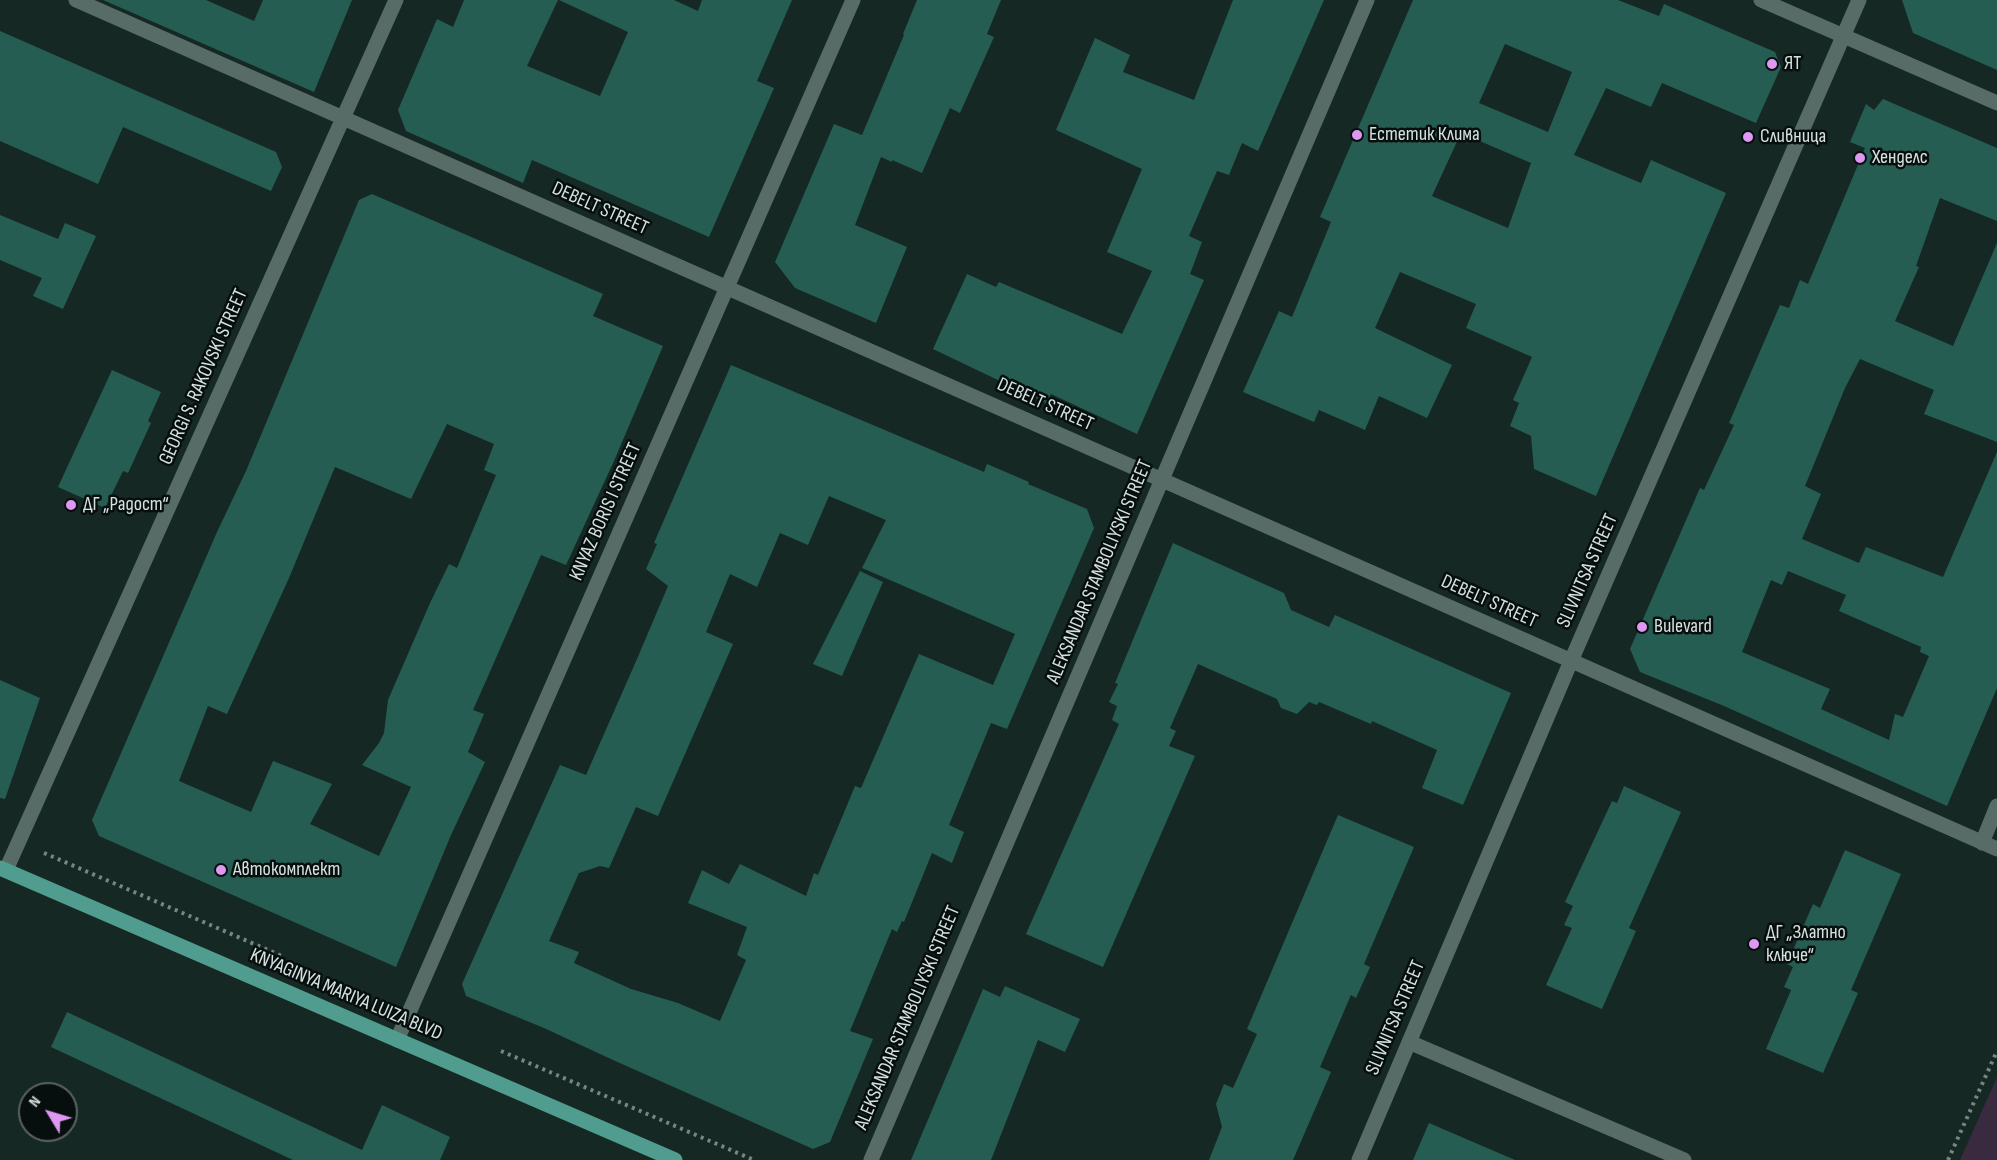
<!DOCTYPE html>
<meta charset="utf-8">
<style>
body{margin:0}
#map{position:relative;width:1997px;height:1160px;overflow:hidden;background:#152824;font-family:"Sofia Sans Condensed",sans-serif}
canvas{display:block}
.north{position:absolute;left:18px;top:1082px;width:60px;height:60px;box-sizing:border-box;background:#070f0e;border:2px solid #5a6362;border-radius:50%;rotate:308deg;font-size:16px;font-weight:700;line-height:24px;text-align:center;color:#d6e2df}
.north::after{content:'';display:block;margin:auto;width:21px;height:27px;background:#df98f1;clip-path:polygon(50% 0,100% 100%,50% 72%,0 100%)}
</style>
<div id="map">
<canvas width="1997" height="1160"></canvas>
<div class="north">N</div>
</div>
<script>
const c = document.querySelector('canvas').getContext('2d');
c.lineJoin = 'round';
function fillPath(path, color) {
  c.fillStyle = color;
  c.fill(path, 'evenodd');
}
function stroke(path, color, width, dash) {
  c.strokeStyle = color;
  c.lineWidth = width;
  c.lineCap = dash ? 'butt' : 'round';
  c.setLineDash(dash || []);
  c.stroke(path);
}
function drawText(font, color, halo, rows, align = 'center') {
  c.font = font + ' "Sofia Sans Condensed",sans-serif';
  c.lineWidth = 5;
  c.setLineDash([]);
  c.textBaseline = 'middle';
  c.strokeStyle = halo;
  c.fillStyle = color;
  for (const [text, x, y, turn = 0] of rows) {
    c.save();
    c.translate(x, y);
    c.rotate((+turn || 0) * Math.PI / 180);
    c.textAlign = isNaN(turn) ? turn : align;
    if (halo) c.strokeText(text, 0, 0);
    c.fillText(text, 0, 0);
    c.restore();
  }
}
fillPath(new Path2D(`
 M 1997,1077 L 1997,1160 L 1960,1160 L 1993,1086 Z`), '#3a2a3f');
fillPath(new Path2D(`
 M 103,0 L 206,0 L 254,21 L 263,0 L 352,0 L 314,92 Z
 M 464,0 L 558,0 L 527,66 L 600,96 L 628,32 L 559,0 L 674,0 L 698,11 L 702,0 L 792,0 L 757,81 L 774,88 L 709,237 L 532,160 L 523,183 L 406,131 L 398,110 L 437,19 L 453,27 Z
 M 917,0 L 1001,0 L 987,34 L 994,37 L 960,113 L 950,108 L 922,173 L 892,160 L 892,162 L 881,157 L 855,225 L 907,247 L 876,323 L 795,288 L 775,262 L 834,124 L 862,135 L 904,35 L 903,34 Z
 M 1233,0 L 1324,0 L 1258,151 L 1242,143 L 1229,175 L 1217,171 L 1189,236 L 1202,242 L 1190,274 L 1204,280 L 1137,434 L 1051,394 L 1046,403 L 933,349 L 967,274 L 996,287 L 999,282 L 1122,334 L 1152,271 L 1107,252 L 1142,169 L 1056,130 L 1095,38 L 1130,55 L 1123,72 L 1194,100 Z
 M 1413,0 L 1618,0 L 1659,16 L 1664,4 L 1775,52 L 1781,67 L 1756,123 L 1662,83 L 1651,107 L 1606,88 L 1574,155 L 1641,183 L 1651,160 L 1726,193 L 1596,496 L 1534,469 L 1531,436 L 1510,426 L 1519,403 L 1513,400 L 1532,357 L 1466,328 L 1476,304 L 1400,272 L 1375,328 L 1452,365 L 1427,418 L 1379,396 L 1365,430 L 1319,410 L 1314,422 L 1243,392 L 1279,311 L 1292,317 L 1331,222 L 1320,217 ZM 1505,44 L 1572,72 L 1548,132 L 1479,103 ZM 1461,133 L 1531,163 L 1508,228 L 1432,196 Z
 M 1902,0 L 1997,0 L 1997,70 L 1913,33 Z
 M 0,31 L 276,152 L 282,167 L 271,191 L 123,127 L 98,184 L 0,141 Z
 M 1883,99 L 1997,148 L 1997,221 L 1940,198 L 1916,266 L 1919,267 L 1895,321 L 1953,346 L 1997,243 L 1997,442 L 1924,414 L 1934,390 L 1860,359 L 1845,388 L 1805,486 L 1821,494 L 1802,539 L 1859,563 L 1866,547 L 1943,577 L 1997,452 L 1997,688 L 1947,806 L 1724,706 L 1640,672 L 1630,649 L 1700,488 L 1704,490 L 1734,425 L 1729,423 L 1780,305 L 1789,308 L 1800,280 L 1808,284 L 1865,148 L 1850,142 L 1866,104 L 1874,110 ZM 1788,571 L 1846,595 L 1839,611 L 1921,647 L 1920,652 L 1929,656 L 1903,717 L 1895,714 L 1889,740 L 1821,709 L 1830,689 L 1742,652 L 1771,580 L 1782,585 Z
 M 372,194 L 603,294 L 593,316 L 663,346 L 614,461 L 566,565 L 541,555 L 489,674 L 473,710 L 484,714 L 468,752 L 485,762 L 451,835 L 396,967 L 99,836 L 92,820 L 217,532 L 246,471 L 359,200 ZM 447,424 L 494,444 L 484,470 L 496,475 L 457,568 L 449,564 L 430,603 L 388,700 L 384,733 L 379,743 L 362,765 L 411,787 L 379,856 L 310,824 L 332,784 L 273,761 L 251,812 L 179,781 L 208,706 L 227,714 L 289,578 L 335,467 L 411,499 Z
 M 0,215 L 58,239 L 65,223 L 96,236 L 63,309 L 33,296 L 42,278 L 0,260 Z
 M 731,365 L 984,472 L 987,464 L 1029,482 L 1028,484 L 1087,509 L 1094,528 L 1007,729 L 991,723 L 949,825 L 964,832 L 952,863 L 932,853 L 904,922 L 902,921 L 897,932 L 892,929 L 850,1031 L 873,1039 L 830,1142 L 813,1149 L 613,1060 L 544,1028 L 466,996 L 462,984 L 560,765 L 586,775 L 637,659 L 668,586 L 646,569 L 657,544 L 654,543 ZM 829,496 L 886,520 L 862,568 L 1015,634 L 993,685 L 919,654 L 861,788 L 855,786 L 818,875 L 814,873 L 806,896 L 740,864 L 729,884 L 702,870 L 688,903 L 747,927 L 737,955 L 746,960 L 720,1021 L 678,1003 L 631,989 L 574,963 L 579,952 L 549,941 L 579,873 L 600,866 L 609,868 L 636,807 L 658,816 L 733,644 L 706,632 L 730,574 L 757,587 L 780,533 L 808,545 Z
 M 112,370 L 161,392 L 148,421 L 151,423 L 128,473 L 123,471 L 105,508 L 58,487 Z
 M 1173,543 L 1284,593 L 1291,610 L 1329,627 L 1335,615 L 1511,693 L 1463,805 L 1422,788 L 1437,750 L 1372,721 L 1371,724 L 1319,702 L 1317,705 L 1309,702 L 1297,714 L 1281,708 L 1277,699 L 1198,664 L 1170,728 L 1176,731 L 1169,746 L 1195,756 L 1103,967 L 1026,934 L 1119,724 L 1112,720 L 1117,706 L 1109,702 L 1118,684 L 1115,683 Z
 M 860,571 L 883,582 L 842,676 L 813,664 Z
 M 0,680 L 40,698 L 5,799 L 0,798 Z
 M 1624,786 L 1681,812 L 1629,928 L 1636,931 L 1602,1009 L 1546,985 L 1572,928 L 1564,925 L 1573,906 L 1565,902 L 1612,801 L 1617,803 Z
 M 1338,815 L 1414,847 L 1364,964 L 1370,967 L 1356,998 L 1351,995 L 1320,1067 L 1331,1072 L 1293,1160 L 1209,1160 L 1222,1127 L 1216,1104 L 1224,1084 L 1233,1088 L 1257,1034 L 1247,1029 Z
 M 1845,850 L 1901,874 L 1851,990 L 1858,993 L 1823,1073 L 1766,1049 L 1791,990 L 1784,987 L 1793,967 L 1787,964 L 1813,904 L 1820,908 Z
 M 1005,986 L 1080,1019 L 1065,1052 L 1038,1040 L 991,1160 L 911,1160 L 983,989 L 1000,997 Z
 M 67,1012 L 362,1150 L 382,1105 L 450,1137 L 440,1160 L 293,1160 L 51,1047 Z
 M 1429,1123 L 1515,1160 L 1413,1160 Z`), '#265d53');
stroke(new Path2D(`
 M 44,853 L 282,956
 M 501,1051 L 754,1160
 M 1948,1160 L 1997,1051`), '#768682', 4, [3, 4.5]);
stroke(new Path2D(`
 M 76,0 L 1997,849
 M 1761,0 L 1997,103
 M 1982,843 L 1997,806
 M 6,870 L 396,0
 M 397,1040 L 853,0
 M 1409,1042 L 1684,1160
 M 871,1160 L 1367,0
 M 1359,1160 L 1571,661 L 1859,0`), '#576c67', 15);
stroke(new Path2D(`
 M 0,868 L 675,1160`), '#509d8f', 15);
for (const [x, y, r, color] of [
 [1772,64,6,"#df98f1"],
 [1357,135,6,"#df98f1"],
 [1748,137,6,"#df98f1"],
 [1860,158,6,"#df98f1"],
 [71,505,6,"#df98f1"],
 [1642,627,6,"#df98f1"],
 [221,870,6,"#df98f1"],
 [1754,944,6,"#df98f1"]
]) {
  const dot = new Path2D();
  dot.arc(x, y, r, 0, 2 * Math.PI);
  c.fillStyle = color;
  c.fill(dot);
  stroke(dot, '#070f0e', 2);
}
drawText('20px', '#d6e2df', '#070f0e', [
 ["ЯТ",1784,64],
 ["Естетик Клима",1369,135],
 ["Сливница",1760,137],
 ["Хенделс",1872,158],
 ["ДГ „Радост“",83,505],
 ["Bulevard",1654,627],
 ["Автокомплект",233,870],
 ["ДГ „Златно",1766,933],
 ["ключе“",1766,956]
], 'left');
drawText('20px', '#d6e2df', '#070f0e', [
 ["DEBELT STREET",600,209,24],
 ["GEORGI S. RAKOVSKI STREET",204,377,-66],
 ["DEBELT STREET",1045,405,24],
 ["KNYAZ BORIS I STREET",606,512,-66],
 ["SLIVNITSA STREET",1588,571,-66],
 ["ALEKSANDAR STAMBOLIYSKI STREET",1100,572,-67],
 ["DEBELT STREET",1489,602,24],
 ["KNYAGINYA MARIYA LUIZA BLVD",346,995,23],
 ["ALEKSANDAR STAMBOLIYSKI STREET",908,1018,-67],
 ["SLIVNITSA STREET",1396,1018,-67]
]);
</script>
